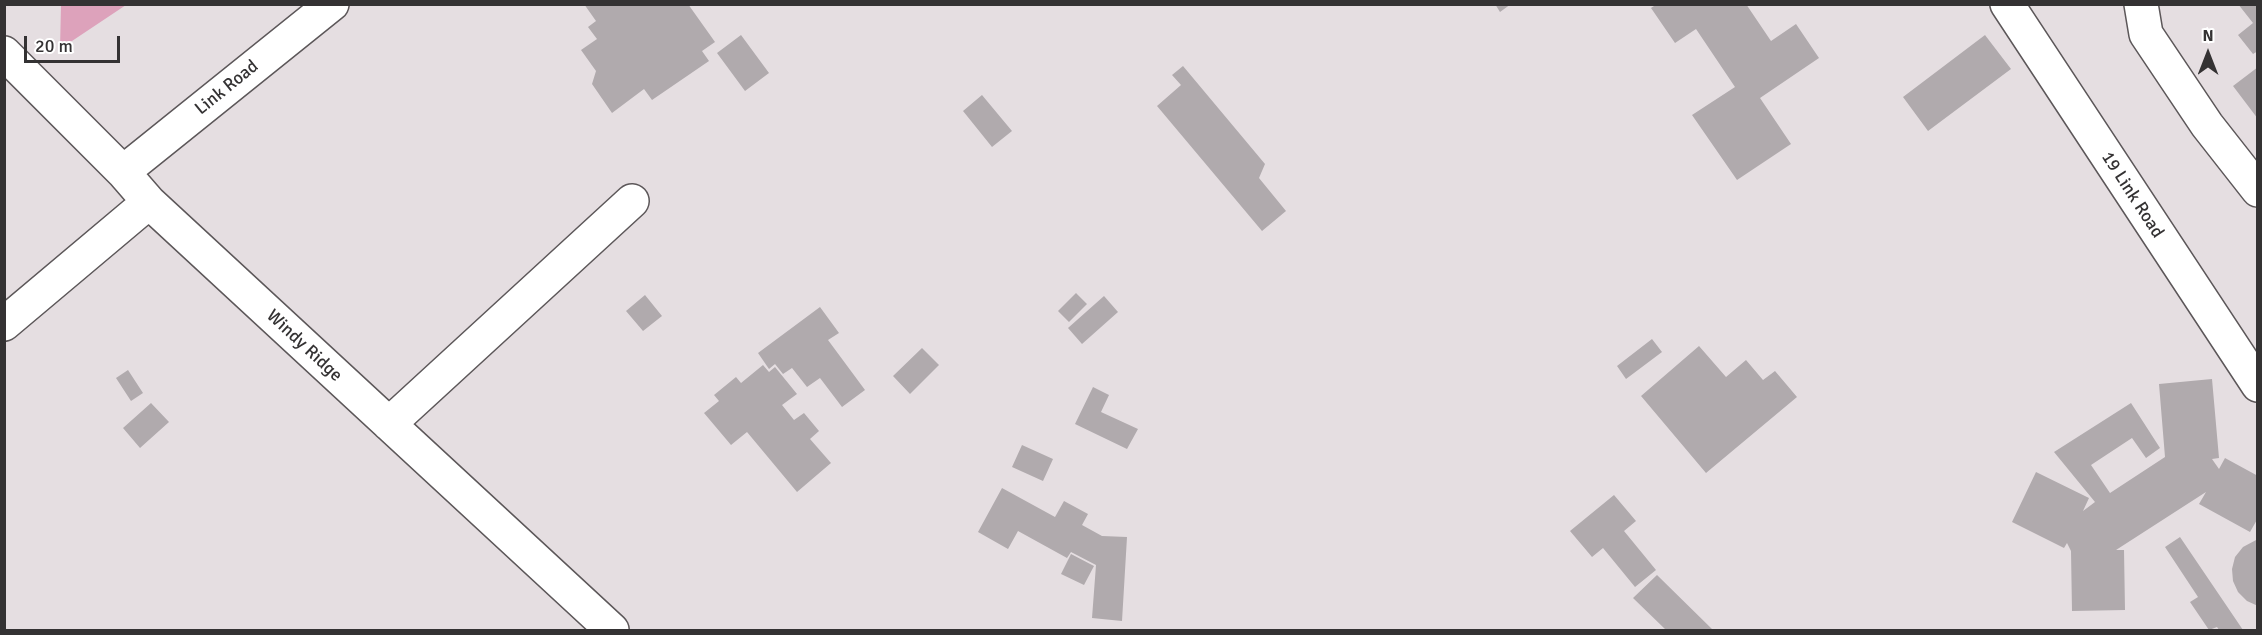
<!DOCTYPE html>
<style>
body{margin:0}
#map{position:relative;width:2262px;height:635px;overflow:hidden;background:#e5dee1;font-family:Signika,sans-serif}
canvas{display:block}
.frame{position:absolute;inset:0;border:6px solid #343233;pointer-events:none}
.north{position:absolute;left:2178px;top:24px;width:60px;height:60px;-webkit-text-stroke:4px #fff;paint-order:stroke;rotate:0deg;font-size:16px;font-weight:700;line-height:24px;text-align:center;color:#343233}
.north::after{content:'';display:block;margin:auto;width:21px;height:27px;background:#343233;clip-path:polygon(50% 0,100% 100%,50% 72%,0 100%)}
.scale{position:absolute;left:24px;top:36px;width:96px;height:27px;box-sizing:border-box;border:3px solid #343233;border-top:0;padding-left:8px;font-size:18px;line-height:21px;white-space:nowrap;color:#343233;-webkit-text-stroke:4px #fff;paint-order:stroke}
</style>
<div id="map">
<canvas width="2262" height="635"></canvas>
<div class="frame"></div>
<div class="north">N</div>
<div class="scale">20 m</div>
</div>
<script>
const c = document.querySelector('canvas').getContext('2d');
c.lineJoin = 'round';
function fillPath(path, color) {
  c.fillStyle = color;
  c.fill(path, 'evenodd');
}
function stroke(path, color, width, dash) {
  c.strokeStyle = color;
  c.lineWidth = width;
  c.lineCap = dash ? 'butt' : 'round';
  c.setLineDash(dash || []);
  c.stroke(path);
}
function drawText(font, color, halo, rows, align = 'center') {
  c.font = font + ' Signika,sans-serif';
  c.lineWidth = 4.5;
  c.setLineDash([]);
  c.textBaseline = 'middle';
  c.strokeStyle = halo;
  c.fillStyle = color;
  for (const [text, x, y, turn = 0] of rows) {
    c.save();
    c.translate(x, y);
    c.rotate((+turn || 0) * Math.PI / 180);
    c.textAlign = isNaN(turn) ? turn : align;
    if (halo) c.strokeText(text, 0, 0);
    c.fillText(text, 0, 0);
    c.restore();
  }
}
fillPath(new Path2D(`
 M 61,5 L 61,4 L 126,5 L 60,49 Z`), '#dda2bb');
fillPath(new Path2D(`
 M 584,4 L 688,4 L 715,42 L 702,51 L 709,61 L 652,100 L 644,89 L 612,113 L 592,84 L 596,71 L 581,50 L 597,39 L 588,27 L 596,21 Z
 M 1495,4 L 1511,4 L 1500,12 Z
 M 1657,4 L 1746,4 L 1771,41 L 1796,24 L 1819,58 L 1760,98 L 1791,144 L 1737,180 L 1692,115 L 1735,87 L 1696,29 L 1675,43 L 1651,8 Z
 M 2238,4 L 2258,4 L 2258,51 L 2253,54 L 2238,35 L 2253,23 Z
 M 741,35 L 769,73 L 745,91 L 717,53 Z
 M 1985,35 L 2011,69 L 1928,131 L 1903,97 Z
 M 1183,66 L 1265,164 L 1259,178 L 1286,211 L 1262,231 L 1157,106 L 1181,85 L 1172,75 Z
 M 2258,67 L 2258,119 L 2233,86 Z
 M 982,95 L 1012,131 L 992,147 L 963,111 Z
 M 1076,293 L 1087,304 L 1069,322 L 1058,311 Z
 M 645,295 L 662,316 L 643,331 L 626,311 Z
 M 1104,296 L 1118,312 L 1082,344 L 1068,328 Z
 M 820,307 L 839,333 L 828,340 L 865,390 L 842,407 L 820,378 L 807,387 L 792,368 L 783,374 L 775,364 L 769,369 L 758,353 Z
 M 1652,339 L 1662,352 L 1626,379 L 1617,366 Z
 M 1699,346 L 1726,377 L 1746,360 L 1763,380 L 1775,371 L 1797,397 L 1706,473 L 1641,396 Z
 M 922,348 L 939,365 L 910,394 L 893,376 Z
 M 763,365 L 769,372 L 775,367 L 797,394 L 782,405 L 794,420 L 804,413 L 819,431 L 810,439 L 831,463 L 797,492 L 747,432 L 731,445 L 704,413 L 719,401 L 714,395 L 736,377 L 741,383 Z
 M 128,370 L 143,393 L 131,401 L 116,378 Z
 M 2212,379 L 2219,458 L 2212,459 L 2219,469 L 2225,458 L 2258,476 L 2258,518 L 2250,532 L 2199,504 L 2206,492 L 2116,550 L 2124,550 L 2125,610 L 2072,611 L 2071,551 L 2067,543 L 2064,548 L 2012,522 L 2036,472 L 2089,498 L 2083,511 L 2095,502 L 2054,452 L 2131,403 L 2160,448 L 2146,458 L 2132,438 L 2091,465 L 2110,493 L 2165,457 L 2159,384 Z
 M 1093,387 L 1109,395 L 1101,412 L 1138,429 L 1127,449 L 1075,424 Z
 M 151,403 L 169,422 L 140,448 L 123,428 Z
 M 1022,445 L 1053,459 L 1043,481 L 1012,467 Z
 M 1002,488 L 1055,517 L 1064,501 L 1088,514 L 1082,525 L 1102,536 L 1127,537 L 1122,621 L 1092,618 L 1096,565 L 1071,552 L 1067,558 L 1018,531 L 1008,549 L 978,532 Z
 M 1614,495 L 1636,521 L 1624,531 L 1656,570 L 1635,587 L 1603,548 L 1592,557 L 1570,531 Z
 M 2180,537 L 2243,630 L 2219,630 L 2217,627 L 2209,630 L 2190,602 L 2198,597 L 2165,547 Z
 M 2258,539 L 2258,606 L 2247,601 L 2238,592 L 2233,581 L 2232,569 L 2235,557 L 2243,547 Z
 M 1071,554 L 1094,566 L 1084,585 L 1061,574 Z
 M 1657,575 L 1713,630 L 1666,630 L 1633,598 Z`), '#b0aaad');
const minor = new Path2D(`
 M 2007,4 L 2258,385
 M 2141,4 L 2146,34 L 2207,125 L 2258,190
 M 4,53 L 123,172 L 149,202 L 612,630
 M 123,172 L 332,4
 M 4,324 L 149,202
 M 389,424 L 632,201`);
stroke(minor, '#5c5759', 36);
stroke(minor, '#fff', 33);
drawText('18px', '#343233', '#fff', [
 ["Link Road",227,88,-39],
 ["19 Link Road",2132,195,57],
 ["Windy Ridge",304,346,43]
]);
</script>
